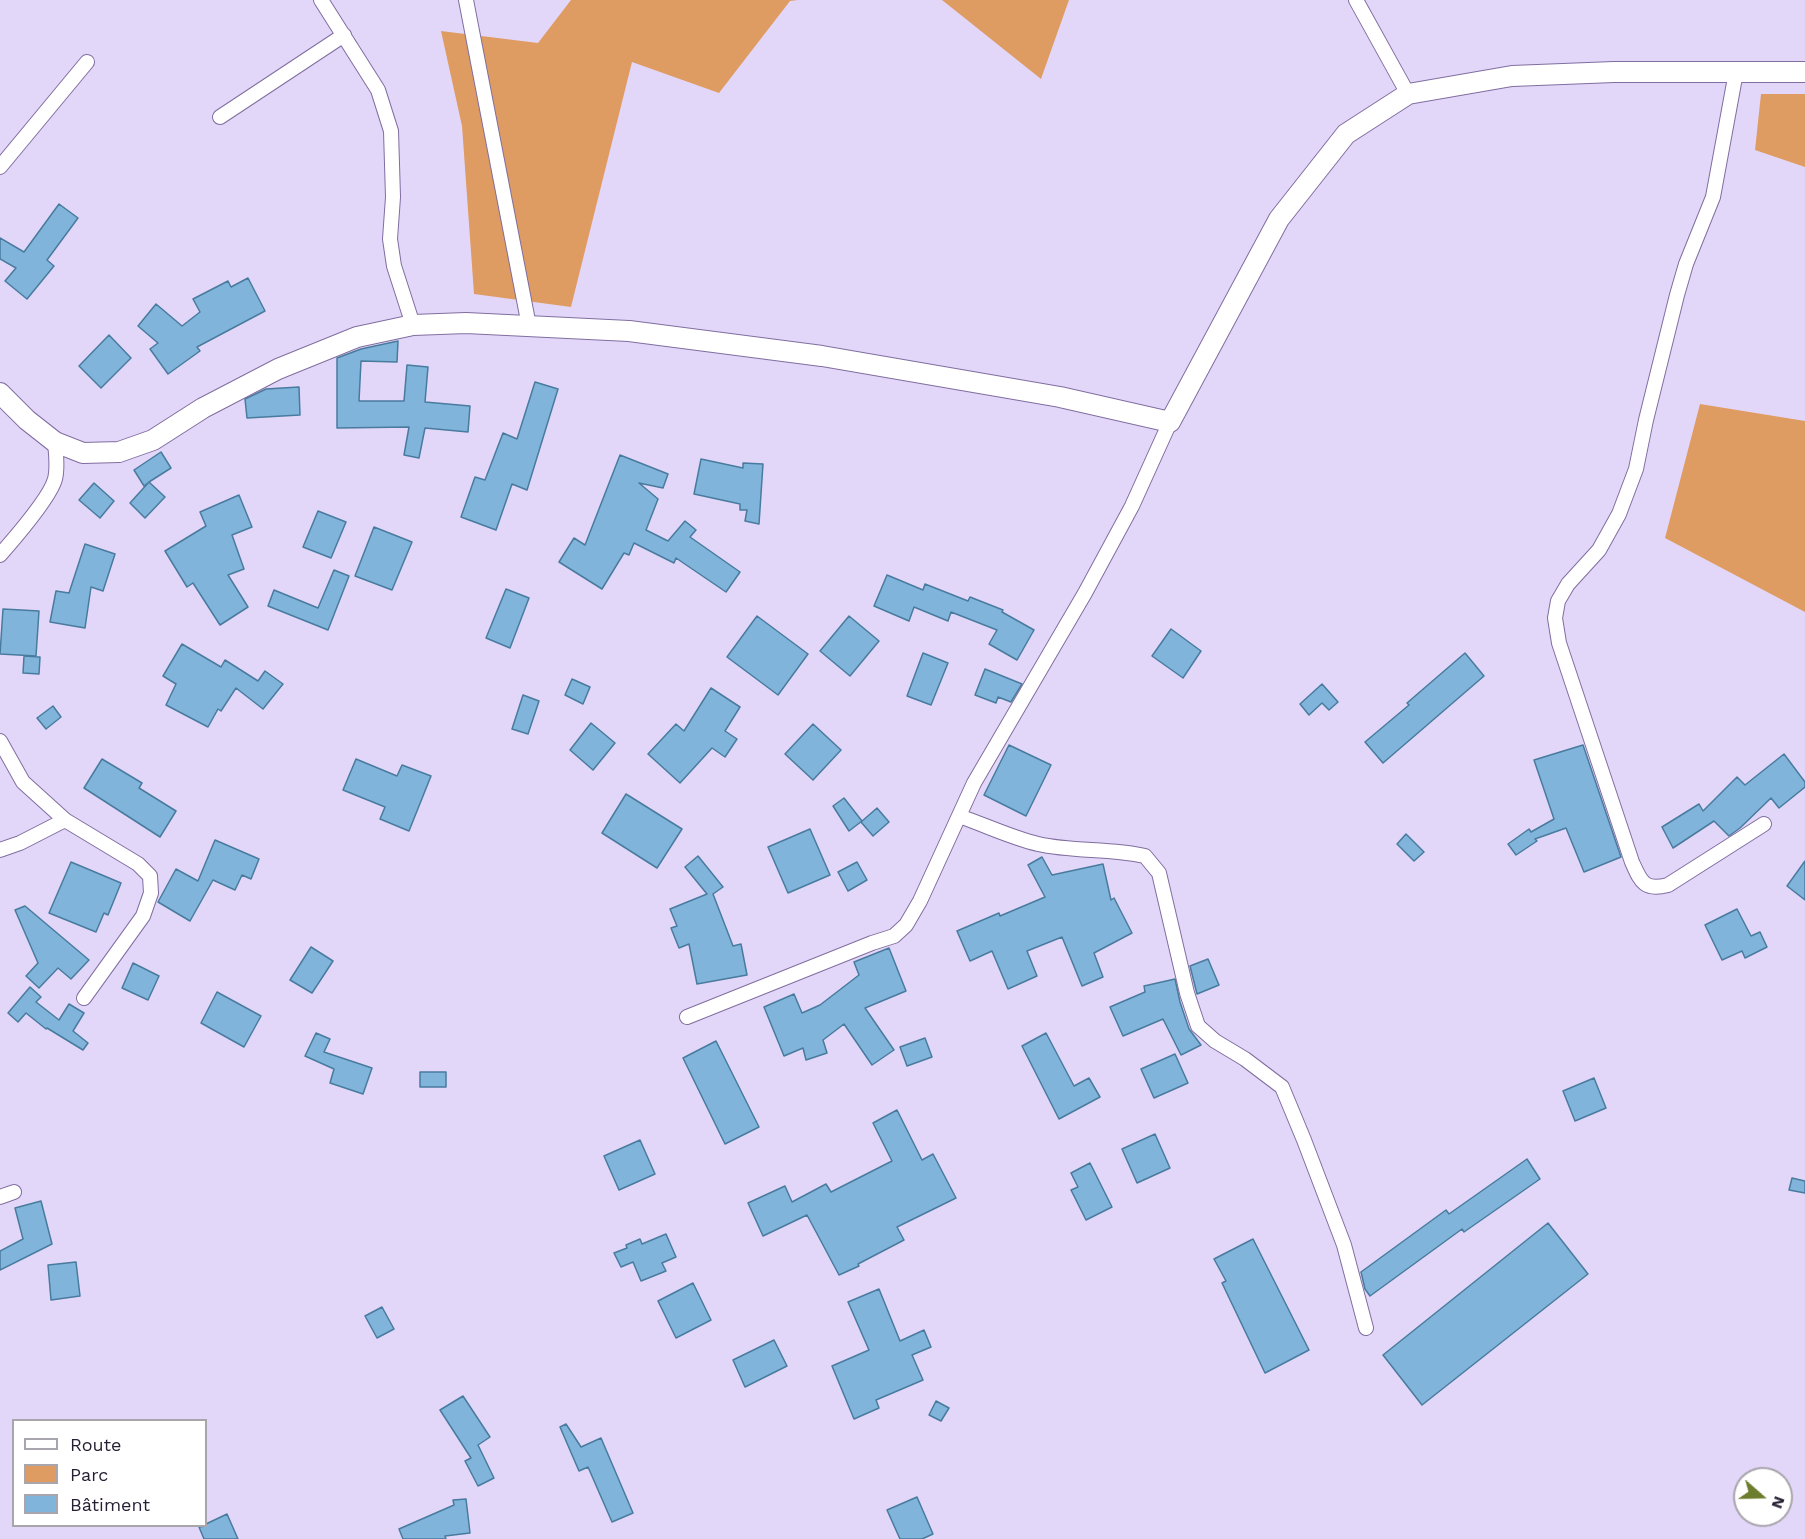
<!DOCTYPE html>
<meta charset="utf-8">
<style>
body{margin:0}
#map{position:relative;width:1805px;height:1539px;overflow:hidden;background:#e3d7f9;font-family:"Work Sans",sans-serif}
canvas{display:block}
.legend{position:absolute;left:12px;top:1419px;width:195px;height:108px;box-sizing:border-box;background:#fff;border:2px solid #a8a5ad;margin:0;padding:8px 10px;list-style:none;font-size:18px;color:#261e33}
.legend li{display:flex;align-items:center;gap:12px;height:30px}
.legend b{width:30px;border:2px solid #a8a5ad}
.north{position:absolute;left:1733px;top:1467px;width:60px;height:60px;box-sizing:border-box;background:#fff;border:2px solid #a8a5ad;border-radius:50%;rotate:110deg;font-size:16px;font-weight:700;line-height:24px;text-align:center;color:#261e33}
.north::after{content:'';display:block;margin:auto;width:21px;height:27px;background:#6c7e2d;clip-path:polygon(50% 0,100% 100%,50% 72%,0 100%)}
</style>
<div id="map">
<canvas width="1805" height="1539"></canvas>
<ul class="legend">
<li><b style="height:8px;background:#fff"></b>Route</li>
<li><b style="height:16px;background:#df9c62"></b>Parc</li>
<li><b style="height:16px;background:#80b4da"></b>Bâtiment</li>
</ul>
<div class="north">N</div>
</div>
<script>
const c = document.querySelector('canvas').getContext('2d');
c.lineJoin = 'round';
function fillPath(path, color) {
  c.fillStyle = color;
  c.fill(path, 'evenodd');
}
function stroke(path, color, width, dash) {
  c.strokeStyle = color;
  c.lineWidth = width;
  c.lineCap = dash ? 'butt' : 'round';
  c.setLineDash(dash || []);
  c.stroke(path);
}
fillPath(new Path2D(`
 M 571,0 L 798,0 L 790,1 L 719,93 L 632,62 L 571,307 L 474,294 L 462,126 L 441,31 L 538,43 Z
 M 942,0 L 1069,0 L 1041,79 Z
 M 1761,94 L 1805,94 L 1805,167 L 1755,150 Z
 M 1700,404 L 1805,421 L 1805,612 L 1665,538 Z`), '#df9c62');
const building = new Path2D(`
 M 59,204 L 78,218 L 47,260 L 54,266 L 27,299 L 5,281 L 16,268 L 0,259 L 0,238 L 24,252 Z
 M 248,278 L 265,311 L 197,347 L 200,351 L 168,374 L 150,349 L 158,343 L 138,326 L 156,304 L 182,326 L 200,312 L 193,299 L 228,281 L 231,287 Z
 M 109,335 L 131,358 L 101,388 L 79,366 Z
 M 398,341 L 397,362 L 361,361 L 359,401 L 404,401 L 407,365 L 428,367 L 425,402 L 470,406 L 468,432 L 425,428 L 419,458 L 404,455 L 409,427 L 337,428 L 337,358 L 361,349 Z
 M 535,382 L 558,389 L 527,490 L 512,484 L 496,530 L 461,517 L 475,477 L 485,480 L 503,433 L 517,439 Z
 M 299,387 L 300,415 L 247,418 L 245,399 L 266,389 Z
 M 161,452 L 171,468 L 149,482 L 165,497 L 145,518 L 130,503 L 149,482 L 144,486 L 134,470 Z
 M 620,455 L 668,474 L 663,488 L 639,483 L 658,499 L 646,530 L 668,541 L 685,521 L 696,530 L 690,537 L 740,572 L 726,592 L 676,558 L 674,563 L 634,543 L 629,555 L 624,553 L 602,589 L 559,562 L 574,538 L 585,545 Z
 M 701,459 L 743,468 L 743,463 L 763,464 L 759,524 L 745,521 L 747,510 L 740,510 L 740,504 L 694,494 Z
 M 94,483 L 114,501 L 100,518 L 79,500 Z
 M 239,495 L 252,527 L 232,535 L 244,569 L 228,575 L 248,607 L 220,625 L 193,583 L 187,587 L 165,551 L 206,526 L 200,512 Z
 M 318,511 L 346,522 L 331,558 L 303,547 Z
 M 374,527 L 412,542 L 392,590 L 355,576 Z
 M 85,544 L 115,554 L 103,591 L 91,587 L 85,628 L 50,622 L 56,591 L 69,593 Z
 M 334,570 L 349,576 L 328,630 L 268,606 L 274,590 L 318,608 Z
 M 887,575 L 923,590 L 925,584 L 968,601 L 970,597 L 1003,610 L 1002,612 L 1034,630 L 1017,660 L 989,644 L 997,630 L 951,612 L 948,621 L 914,607 L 909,621 L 874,606 Z
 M 506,589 L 529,598 L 510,648 L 486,638 Z
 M 3,609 L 39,611 L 36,656 L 0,654 Z
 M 757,616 L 808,654 L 778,695 L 727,657 Z
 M 849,616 L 879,641 L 850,676 L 820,651 Z
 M 1171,629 L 1201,651 L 1183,678 L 1152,656 Z
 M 182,644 L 221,667 L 225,660 L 258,681 L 265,671 L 283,684 L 263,709 L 236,688 L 221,711 L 218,709 L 208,727 L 166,705 L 176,684 L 163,676 Z
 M 923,653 L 948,663 L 931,705 L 907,696 Z
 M 1465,653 L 1484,676 L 1383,763 L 1365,742 L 1409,705 L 1407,703 Z
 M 24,656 L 40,657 L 39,674 L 23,673 Z
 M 985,669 L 1022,684 L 1011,702 L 998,697 L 996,703 L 975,695 Z
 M 572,679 L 590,687 L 583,704 L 565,695 Z
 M 1322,684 L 1338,702 L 1329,710 L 1322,703 L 1309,715 L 1300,704 Z
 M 711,688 L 740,707 L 725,731 L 737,739 L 725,757 L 712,748 L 680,783 L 648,754 L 676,724 L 684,731 Z
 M 523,695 L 539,701 L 528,734 L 512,729 Z
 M 53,706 L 61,717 L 46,729 L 37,718 Z
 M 591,723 L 615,743 L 593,770 L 570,750 Z
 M 813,724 L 841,750 L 813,780 L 785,754 Z
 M 1009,745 L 1051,765 L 1026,816 L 984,795 Z
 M 1583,745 L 1621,857 L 1584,872 L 1566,828 L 1535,839 L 1537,841 L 1516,855 L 1508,844 L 1529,829 L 1531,832 L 1554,819 L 1534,760 Z
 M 1784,754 L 1805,782 L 1805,787 L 1779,808 L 1771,798 L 1740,828 L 1729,836 L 1714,821 L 1673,848 L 1662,827 L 1699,804 L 1703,811 L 1737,777 L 1745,785 Z
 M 102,759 L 142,783 L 139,788 L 176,811 L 160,837 L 84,788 Z
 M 356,759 L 397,776 L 402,765 L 431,776 L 409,831 L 380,819 L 385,807 L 343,790 Z
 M 626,794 L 682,829 L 657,868 L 602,833 Z
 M 844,798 L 862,821 L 849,831 L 833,806 Z
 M 877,808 L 889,822 L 873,836 L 861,822 Z
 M 810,829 L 830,875 L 788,893 L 768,847 Z
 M 1406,834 L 1424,852 L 1414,861 L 1397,844 Z
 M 215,840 L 259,859 L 251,879 L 242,875 L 235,890 L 213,880 L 190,921 L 158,902 L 176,869 L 198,881 Z
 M 698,856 L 723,887 L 713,894 L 733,946 L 741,944 L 747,975 L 697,984 L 689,944 L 679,948 L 671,928 L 677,926 L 670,909 L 707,894 L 685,867 Z
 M 1042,857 L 1052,875 L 1103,864 L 1111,900 L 1114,898 L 1132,933 L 1094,953 L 1103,977 L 1082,986 L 1062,937 L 1027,951 L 1037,976 L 1008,989 L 992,951 L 970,961 L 957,931 L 999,913 L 1000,916 L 1045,897 L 1028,865 Z
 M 1805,861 L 1805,900 L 1787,886 Z
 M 71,862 L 121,883 L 108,915 L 104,913 L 96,932 L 49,913 Z
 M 857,862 L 867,880 L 848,891 L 838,872 Z
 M 25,906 L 89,960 L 71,979 L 58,968 L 39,988 L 26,976 L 38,963 L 15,910 Z
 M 1737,909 L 1751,936 L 1760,932 L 1767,947 L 1745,958 L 1742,951 L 1722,960 L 1705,925 Z
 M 311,947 L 333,961 L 312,993 L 290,980 Z
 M 889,948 L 906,991 L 865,1008 L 894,1050 L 872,1065 L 844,1024 L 823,1040 L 827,1053 L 806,1060 L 803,1048 L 784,1056 L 764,1007 L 794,994 L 802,1013 L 820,1005 L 859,975 L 854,962 Z
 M 1208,959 L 1219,985 L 1197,994 L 1190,966 Z
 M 133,963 L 159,976 L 148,1000 L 122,988 Z
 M 1175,979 L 1180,1002 L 1189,1029 L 1201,1045 L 1181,1055 L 1163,1019 L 1123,1036 L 1110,1007 L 1145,992 L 1144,986 Z
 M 30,987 L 41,997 L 36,1002 L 59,1020 L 69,1004 L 84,1013 L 73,1031 L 88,1043 L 83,1050 L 47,1028 L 46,1029 L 26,1013 L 18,1022 L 8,1013 Z
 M 217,992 L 261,1016 L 244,1047 L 201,1023 Z
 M 316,1033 L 330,1039 L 324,1052 L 372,1068 L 363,1094 L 330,1083 L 334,1069 L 305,1056 Z
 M 1046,1033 L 1074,1086 L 1089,1078 L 1100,1097 L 1059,1119 L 1022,1046 Z
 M 925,1038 L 932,1057 L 907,1066 L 900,1047 Z
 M 716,1041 L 759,1127 L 725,1144 L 683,1058 Z
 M 1175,1054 L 1188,1083 L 1154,1098 L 1141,1069 Z
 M 420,1072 L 446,1072 L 446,1087 L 420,1087 Z
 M 1594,1078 L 1606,1108 L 1575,1121 L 1563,1091 Z
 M 897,1110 L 922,1160 L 933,1154 L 956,1198 L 897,1227 L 904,1240 L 858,1264 L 859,1266 L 839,1275 L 807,1215 L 763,1236 L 748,1203 L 785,1186 L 792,1202 L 826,1184 L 831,1192 L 892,1161 L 873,1123 Z
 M 1155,1134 L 1170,1168 L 1137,1183 L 1122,1149 Z
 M 640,1140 L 655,1174 L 619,1190 L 604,1156 Z
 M 1527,1159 L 1540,1179 L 1464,1232 L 1462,1229 L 1370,1296 L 1365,1289 L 1361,1272 L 1446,1210 L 1449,1214 Z
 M 1090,1163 L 1112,1207 L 1086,1220 L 1071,1190 L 1078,1187 L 1071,1173 Z
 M 1792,1178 L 1805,1181 L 1805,1193 L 1789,1190 Z
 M 41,1201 L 52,1244 L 0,1270 L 0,1251 L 23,1239 L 15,1208 Z
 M 1548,1223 L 1588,1274 L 1422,1405 L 1383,1355 Z
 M 666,1234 L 676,1257 L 662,1263 L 666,1271 L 641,1281 L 633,1262 L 621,1267 L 614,1253 L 627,1248 L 626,1245 L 640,1239 L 642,1244 Z
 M 1253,1239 L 1309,1350 L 1265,1373 L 1222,1283 L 1226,1281 L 1214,1259 Z
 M 76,1262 L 80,1296 L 51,1300 L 48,1265 Z
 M 693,1283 L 711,1320 L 676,1338 L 658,1301 Z
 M 879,1289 L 900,1341 L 924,1330 L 931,1347 L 912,1355 L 923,1380 L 876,1400 L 879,1408 L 854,1419 L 832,1366 L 869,1350 L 848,1302 Z
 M 382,1307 L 394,1329 L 377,1338 L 365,1316 Z
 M 774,1340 L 787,1366 L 745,1387 L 733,1360 Z
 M 463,1396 L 490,1437 L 478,1445 L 494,1478 L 478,1486 L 465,1461 L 471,1458 L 440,1410 Z
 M 936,1401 L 949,1408 L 941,1421 L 929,1415 Z
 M 566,1424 L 581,1447 L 601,1438 L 633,1513 L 612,1522 L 588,1467 L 579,1471 L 560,1427 Z
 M 917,1497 L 933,1534 L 922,1539 L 900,1539 L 887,1510 Z
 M 466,1499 L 470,1533 L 445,1536 L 446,1539 L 403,1539 L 399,1529 L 454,1505 L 453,1500 Z
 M 227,1514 L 238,1539 L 204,1539 L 199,1527 L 206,1526 L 206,1524 Z`);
fillPath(building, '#80b4da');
stroke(building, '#487b9e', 1.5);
const street = new Path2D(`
 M 321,0 L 378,90 L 391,131 L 393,197 L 390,239 L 394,266 L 413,325
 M 466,0 L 529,326
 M 1356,0 L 1408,94
 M 1736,72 L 1713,197 L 1686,264 L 1677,295 L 1646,420 L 1636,469 L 1619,514 L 1599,550 L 1568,584 L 1558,601 L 1555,618 L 1559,643 L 1632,862 C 1641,882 1644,891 1668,885 L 1764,824
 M 220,117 L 344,35
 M 0,167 L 87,62
 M 0,555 C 14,539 50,498 55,479 C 58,467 56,454 55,442
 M 0,741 L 23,782 L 65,820 L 138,864 L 150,876 L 151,893 L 143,916 L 84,998
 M 959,816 C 985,825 1012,838 1038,844 C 1073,852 1110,848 1145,856 L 1159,873 L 1187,993 L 1198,1026 L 1215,1041 L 1245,1059 L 1282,1087 L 1304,1140 L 1344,1245 L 1366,1328
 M 0,850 L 20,843 L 65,820
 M 687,1017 L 872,943 L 894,936 L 906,925 L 920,901 L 974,783 L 1085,593 L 1132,506 L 1170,422
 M 0,1197 L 14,1192`);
const secondary = new Path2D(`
 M 0,393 L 27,420 L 55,442 L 83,453 L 119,452 L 153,440 L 203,408 L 278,369 L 357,337 L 413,325 L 466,323 L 629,331 L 822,356 L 1060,397 L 1170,422 L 1279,219 L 1346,134 L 1408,94 L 1512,76 L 1614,72 L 1805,72`);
stroke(street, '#806ea0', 16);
stroke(secondary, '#806ea0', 22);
stroke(street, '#fff', 14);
stroke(secondary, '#fff', 20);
</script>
